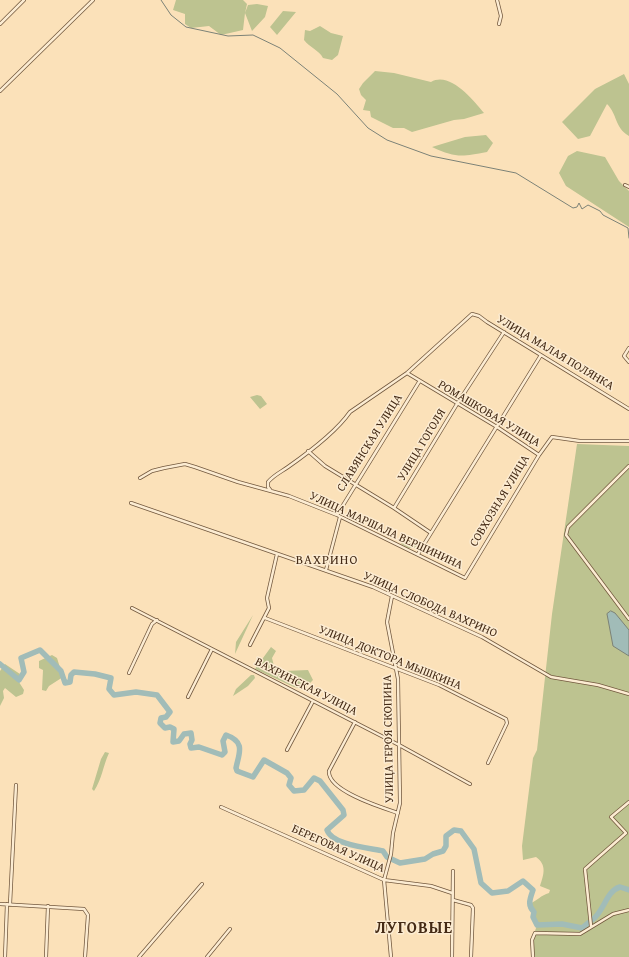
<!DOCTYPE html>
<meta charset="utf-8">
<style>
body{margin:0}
canvas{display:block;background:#fbe1b9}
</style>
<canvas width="629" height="957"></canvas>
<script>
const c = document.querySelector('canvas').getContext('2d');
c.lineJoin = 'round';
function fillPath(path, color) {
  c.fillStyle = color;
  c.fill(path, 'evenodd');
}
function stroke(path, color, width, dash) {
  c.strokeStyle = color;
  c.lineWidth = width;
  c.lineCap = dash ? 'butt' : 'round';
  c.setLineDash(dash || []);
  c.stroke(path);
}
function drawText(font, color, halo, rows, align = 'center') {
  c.font = font + ' "Gentium Book Plus",serif';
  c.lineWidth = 3;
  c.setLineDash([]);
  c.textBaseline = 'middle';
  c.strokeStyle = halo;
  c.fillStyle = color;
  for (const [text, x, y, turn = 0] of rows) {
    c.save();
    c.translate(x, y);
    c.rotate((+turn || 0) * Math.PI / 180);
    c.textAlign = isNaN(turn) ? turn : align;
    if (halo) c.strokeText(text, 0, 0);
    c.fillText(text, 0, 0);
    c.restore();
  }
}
fillPath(new Path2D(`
 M 176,0 L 243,0 L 247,4 L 245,13 L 248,5 L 257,4 L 268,6 L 265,17 L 252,31 L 245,13 L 243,30 L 221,35 L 209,26 L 191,28 L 185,24 L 185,14 L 173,10 Z
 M 283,11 L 296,12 L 277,35 L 270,27 Z
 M 320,26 L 331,33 L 343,36 L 338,55 L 332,60 L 323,58 C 319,50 310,48 304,40 L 305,30 L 310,31 Z
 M 375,71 L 394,73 L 431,82 C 450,71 473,100 484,113 L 464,119 L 454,120 L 412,132 L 404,128 L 393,128 L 371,117 L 370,111 L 363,110 L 366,100 L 361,95 L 359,89 L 363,83 Z
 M 624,74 L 629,84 L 629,136 C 614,127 618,115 607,104 L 590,136 L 578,139 L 562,122 L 595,89 Z
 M 486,135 L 493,143 L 487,152 C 461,157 456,158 432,147 L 465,137 Z
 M 577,151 L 605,157 L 619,181 L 629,191 L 629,227 L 566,186 L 559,173 L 568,156 Z
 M 257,395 L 261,396 L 267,404 L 260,409 L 250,397 Z
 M 577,444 L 629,446 L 629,957 L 533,957 L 532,940 L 537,925 L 533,917 L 534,912 L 530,908 L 529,904 C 537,901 541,895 549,893 L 550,890 L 540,886 C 544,874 547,865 536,857 L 523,860 L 522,846 L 533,758 L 537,750 L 552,614 Z
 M 407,536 L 420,541 L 415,548 L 408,548 L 401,544 Z
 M 253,615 L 235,654 L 236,642 Z
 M 271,647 L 276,651 L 272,658 L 274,666 L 284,671 L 308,670 L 313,680 L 304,689 L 294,687 L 255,669 Z
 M 52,655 L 57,658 L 63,677 L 49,686 L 46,691 L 42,690 L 43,670 L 39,668 L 39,661 Z
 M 5,664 L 20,674 L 17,679 L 24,690 L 23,694 L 16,697 L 5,688 L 3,691 L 4,698 L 0,706 L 0,671 Z
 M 251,675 L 254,675 L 255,678 L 248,686 L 233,696 L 236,689 Z
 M 105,752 L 109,753 C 103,766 102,779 94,791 L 92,789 L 101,759 Z`), '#bdc390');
const water = new Path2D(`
 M 611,611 L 615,613 L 629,630 L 629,656 L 613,646 L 607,614 Z`);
fillPath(water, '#a1bcb8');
stroke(water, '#7c8277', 1);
stroke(new Path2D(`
 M 161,0 L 171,15 L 186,27 L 228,36 L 253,35 L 280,48 L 337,94 L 368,128 L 387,140 L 431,156 L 516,173 L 573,208 L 577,207 L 579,203 L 582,209 L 588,205 L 600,211 L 603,215 L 628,228 L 629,238`), '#7c8277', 1);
stroke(new Path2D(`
 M 0,664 L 19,680 L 24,672 L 21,658 L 40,650 L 61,671 L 65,683 L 70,682 L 71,675 L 74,672 L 95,674 L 111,678 L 109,689 L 114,695 L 136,692 L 157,695 L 170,712 L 166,717 L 161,718 L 160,723 L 165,728 L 170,727 L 174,729 L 173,742 L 179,741 L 184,734 L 191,733 L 192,740 L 190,744 L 191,748 L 199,747 L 222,755 L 225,752 L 223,741 L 226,735 C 246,742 239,753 236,768 L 237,771 L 253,777 L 264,760 L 287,773 L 291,778 L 289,785 L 294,791 L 304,790 L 314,778 L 320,781 L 343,810 L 344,815 L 327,830 C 332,845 369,848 383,851 L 387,857 L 400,863 L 425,859 L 433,854 L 443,851 L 446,846 L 446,836 L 454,830 L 461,831 L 474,849 L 481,883 L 492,893 L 508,891 L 523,881 L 533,890 C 530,899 527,905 534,912 L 533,917 L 537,925 L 562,924 L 582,928 L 588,923
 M 592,920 C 604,912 606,891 620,887 L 629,890`), '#a1bcb8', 5.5);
const minor = new Path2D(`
 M 497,0 L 501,16 L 499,24
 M 0,24 L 24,0
 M 0,91 L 93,0
 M 625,185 L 629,187
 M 629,348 L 624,356 L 629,362
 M 407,373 L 497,427 L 539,455
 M 308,451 L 325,466 L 394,508 L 431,533
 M 629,466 L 568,527 L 566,535 L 629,619
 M 140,478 L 152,471 L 164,468 L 185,464 L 195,467 L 238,482 L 289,496 L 337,515 L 465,578 L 539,455 L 552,437 L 580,441 L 629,441
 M 271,491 L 268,487 L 268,482 C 274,475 281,472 288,467 C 308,453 336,432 350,412 L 407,373 L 472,314 L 479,316 L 487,322 L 629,409
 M 131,503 L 373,587 L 482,637 L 551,677 L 598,685 L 629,694
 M 394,508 L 457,404 L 504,332
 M 337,515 L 419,382
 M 418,554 L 541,355
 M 326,570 L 340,517
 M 132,608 L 399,745 L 470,784
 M 265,618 L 439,685 L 506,719 L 507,723 L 488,763
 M 250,645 L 269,608 L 267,598 L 277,554
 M 129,673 L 152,624 L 157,620
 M 188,697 L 212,649
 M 355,722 L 329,771 C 327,791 383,808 398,813
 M 287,750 L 313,701
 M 221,807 L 384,880 L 431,886 L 452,893
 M 453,900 L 471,905 L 473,908 L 471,957
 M 0,904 L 84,909 L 88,915 L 85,957
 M 10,904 L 16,785
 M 591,926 L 585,869 L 626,833 L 611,817 L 629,802
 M 5,957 L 7,904
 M 46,957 L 48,906
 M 139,957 L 202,884
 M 207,957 L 230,929
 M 391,957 L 384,880 L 391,854 L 393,833 L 400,803 L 398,679 L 387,622 L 392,596
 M 452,957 L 453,871
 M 533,957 L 532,940 L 535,933 L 580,934 L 613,914 L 629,910`);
stroke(minor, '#72583e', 4);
stroke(minor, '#fcecd2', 2.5);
drawText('12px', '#442a15', '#fcecd2', [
 ["УЛИЦА МАЛАЯ ПОЛЯНКА",555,353,31],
 ["РОМАШКОВАЯ УЛИЦА",489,414,31],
 ["СЛАВЯНСКАЯ УЛИЦА",370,443,-58],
 ["УЛИЦА ГОГОЛЯ",422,445,-59],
 ["СОВХОЗНАЯ УЛИЦА",500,501,-59],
 ["УЛИЦА МАРШАЛА ВЕРШИНИНА",386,531,25],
 ["УЛИЦА СЛОБОДА ВАХРИНО",430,605,24],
 ["УЛИЦА ДОКТОРА МЫШКИНА",390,658,22],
 ["ВАХРИНСКАЯ УЛИЦА",306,687,27],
 ["УЛИЦА ГЕРОЯ СКОПИНА",389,739,-91],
 ["БЕРЕГОВАЯ УЛИЦА",338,849,24]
]);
c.letterSpacing = '1px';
drawText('13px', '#442a15', '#fcecd2', [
 ["ВАХРИНО",327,561]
]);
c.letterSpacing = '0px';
c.letterSpacing = '1px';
drawText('bold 16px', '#442a15', '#fcecd2', [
 ["ЛУГОВЫЕ",414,929]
]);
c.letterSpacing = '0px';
</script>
